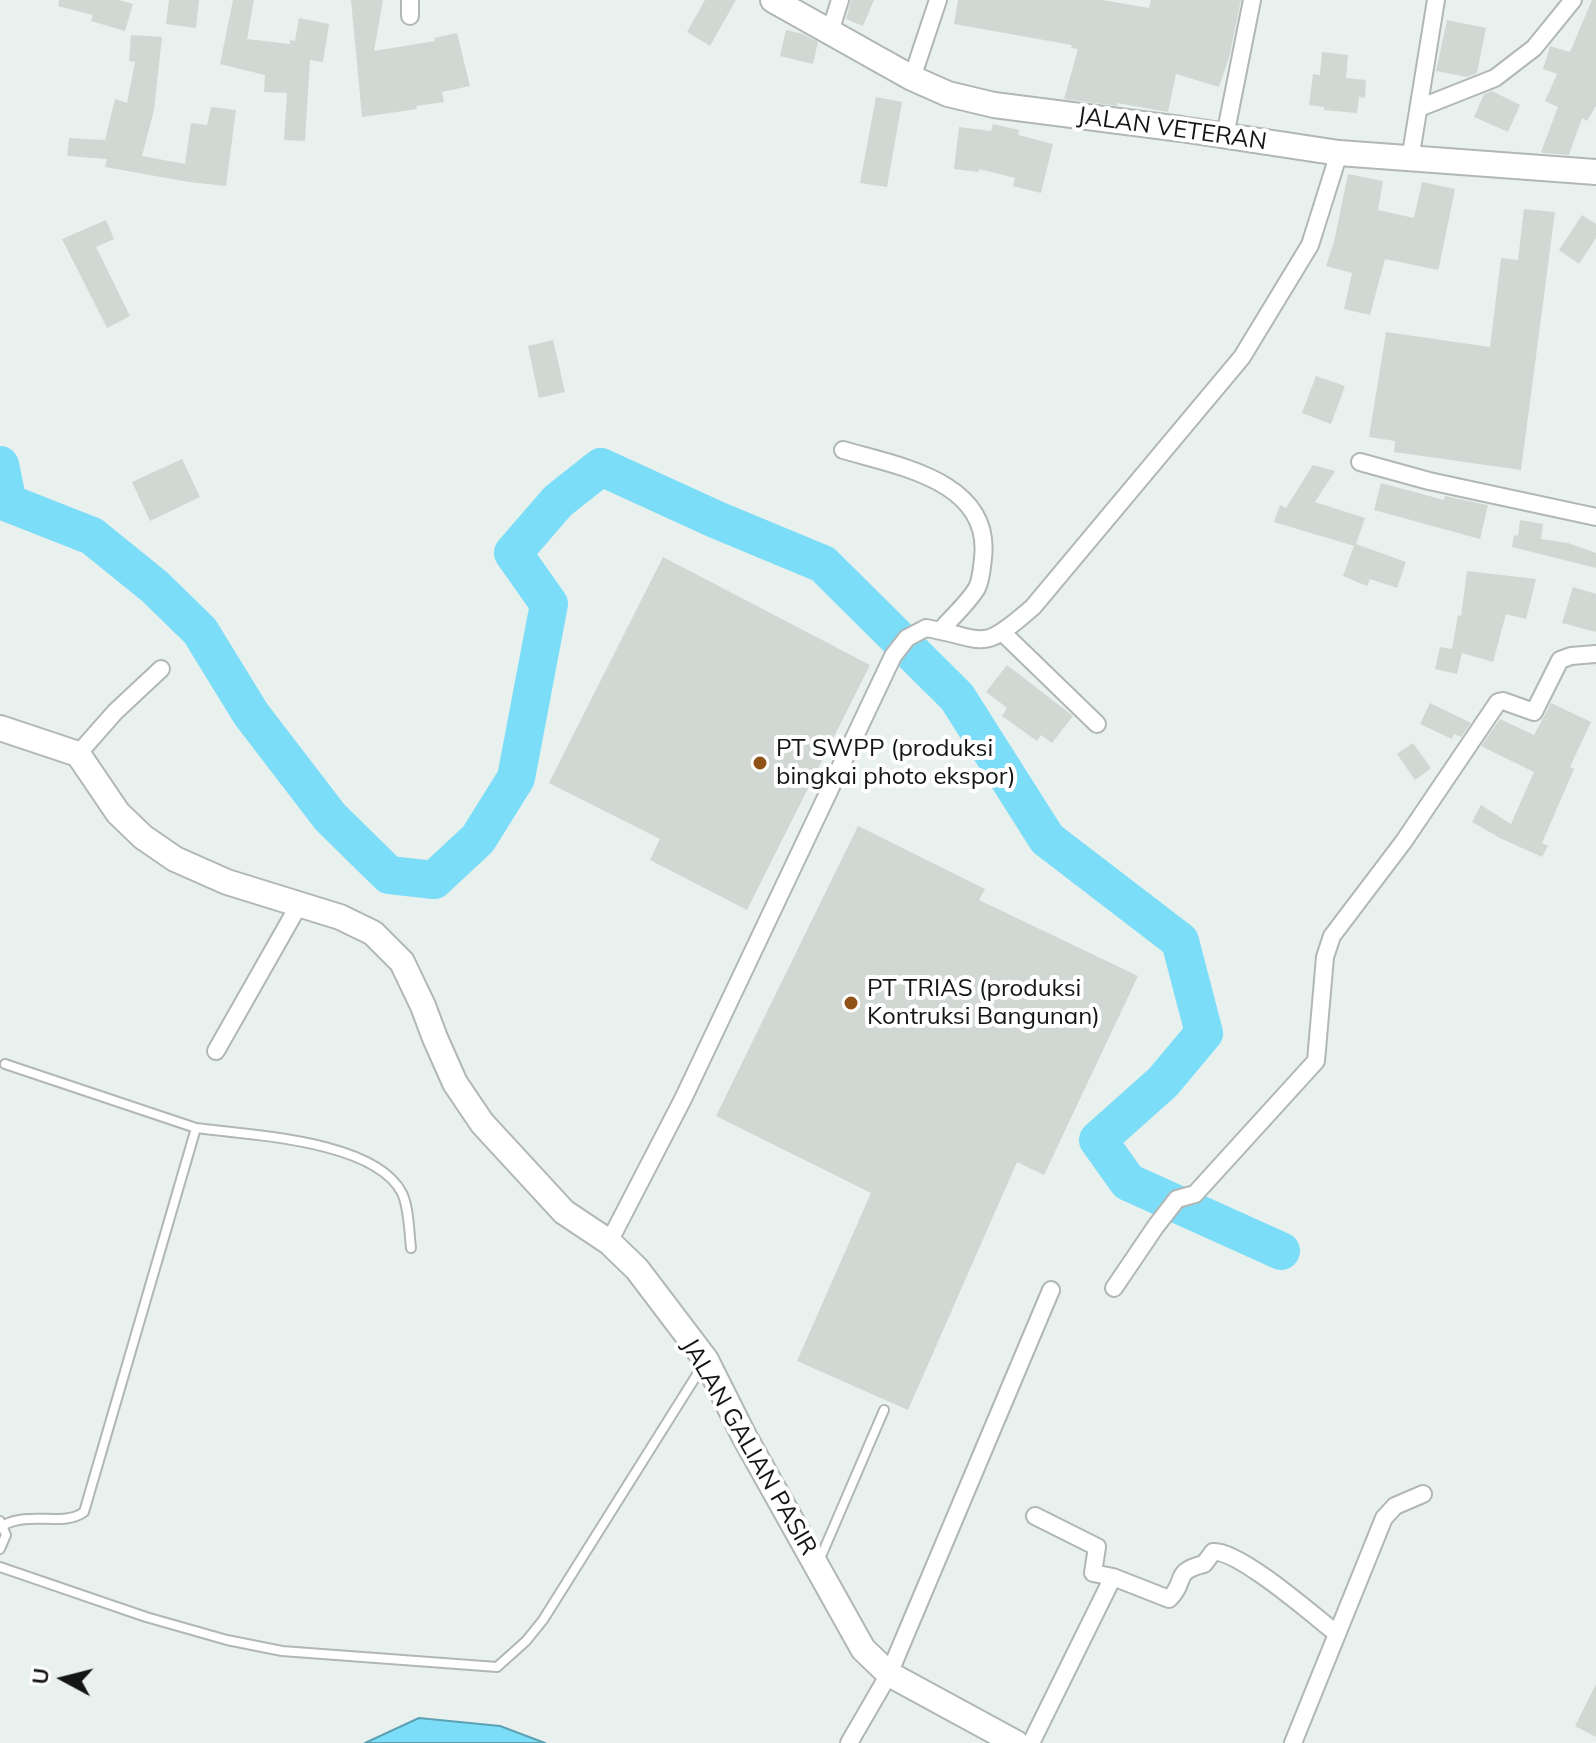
<!DOCTYPE html>
<style>
body{margin:0}
#map{position:relative;width:1596px;height:1743px;overflow:hidden;background:#e9f1ee;font-family:Mulish,sans-serif}
canvas{display:block}
.north{position:absolute;left:24px;top:1639px;width:80px;height:80px;-webkit-text-stroke:6px #fff;paint-order:stroke;rotate:277deg;font-size:22px;font-weight:700;line-height:32px;text-align:center;color:#131615}
.north::after{content:'';display:block;margin:auto;width:28px;height:36px;background:#131615;clip-path:polygon(50% 0,100% 100%,50% 72%,0 100%)}
</style>
<div id="map">
<canvas width="1596" height="1743"></canvas>
<div class="north">U</div>
</div>
<script>
const c = document.querySelector('canvas').getContext('2d');
c.lineJoin = 'round';
function fillPath(path, color) {
  c.fillStyle = color;
  c.fill(path, 'evenodd');
}
function stroke(path, color, width, dash) {
  c.strokeStyle = color;
  c.lineWidth = width;
  c.lineCap = dash ? 'butt' : 'round';
  c.setLineDash(dash || []);
  c.stroke(path);
}
function drawText(font, color, halo, rows, align = 'center') {
  c.font = font + ' Mulish,sans-serif';
  c.lineWidth = 8;
  c.setLineDash([]);
  c.textBaseline = 'middle';
  c.strokeStyle = halo;
  c.fillStyle = color;
  for (const [text, x, y, turn = 0] of rows) {
    c.save();
    c.translate(x, y);
    c.rotate((+turn || 0) * Math.PI / 180);
    c.textAlign = isNaN(turn) ? turn : align;
    if (halo) c.strokeText(text, 0, 0);
    c.fillText(text, 0, 0);
    c.restore();
  }
}
const water = new Path2D(`
 M 419,1718 L 500,1726 L 545,1743 L 365,1743 Z`);
fillPath(water, '#7bddf7');
stroke(water, '#5ca1b3', 2);
stroke(new Path2D(`
 M 0,465 L 8,503 L 92,536 L 155,587 L 200,631 L 251,714 L 330,817 L 389,875 L 434,880 L 478,839 L 516,778 L 549,604 L 513,553 L 558,501 L 601,467 L 717,520 L 823,564 L 957,697 L 1047,839 L 1180,941 L 1204,1033 L 1163,1082 L 1098,1140 L 1128,1182 L 1281,1251`), '#7bddf7', 38);
fillPath(new Path2D(`
 M 59,0 L 119,0 L 133,4 L 125,31 L 91,21 L 93,15 L 58,6 Z
 M 169,0 L 199,0 L 196,28 L 166,24 Z
 M 233,0 L 254,0 L 247,39 L 290,44 L 290,40 L 295,41 L 299,18 L 329,24 L 323,62 L 310,60 L 305,141 L 284,140 L 287,93 L 264,92 L 265,75 L 220,64 Z
 M 351,0 L 383,0 L 374,51 L 435,41 L 434,38 L 457,33 L 470,86 L 442,92 L 444,102 L 416,106 L 417,109 L 362,117 Z
 M 705,0 L 736,0 L 710,46 L 687,32 Z
 M 851,0 L 874,0 L 863,26 L 846,19 Z
 M 958,0 L 1102,0 L 1149,8 L 1151,0 L 1241,0 L 1229,58 L 1219,87 L 1176,74 L 1168,112 L 1117,103 L 1117,106 L 1064,99 L 1078,49 L 1071,48 L 1072,45 L 954,24 Z
 M 1592,0 L 1596,0 L 1596,106 L 1587,121 L 1582,118 L 1569,155 L 1543,153 L 1541,152 L 1558,107 L 1545,101 L 1557,74 L 1543,69 L 1550,46 L 1570,52 Z
 M 1447,20 L 1486,28 L 1477,73 L 1467,77 L 1436,71 Z
 M 786,30 L 803,34 L 818,42 L 813,64 L 780,56 Z
 M 131,35 L 162,37 L 154,110 L 142,156 L 185,164 L 191,123 L 207,125 L 211,107 L 236,110 L 226,186 L 189,182 L 105,167 L 107,159 L 67,156 L 69,138 L 105,140 L 115,99 L 127,103 L 135,62 L 129,61 Z
 M 1322,52 L 1348,55 L 1346,78 L 1366,80 L 1365,98 L 1359,97 L 1357,113 L 1324,110 L 1324,107 L 1309,105 L 1313,74 L 1320,75 Z
 M 1492,91 L 1520,105 L 1508,132 L 1474,117 L 1484,94 Z
 M 876,97 L 902,102 L 887,187 L 860,183 Z
 M 993,124 L 1019,130 L 1018,135 L 1053,144 L 1041,193 L 1013,186 L 1015,178 L 979,169 L 979,172 L 954,169 L 959,127 L 991,131 Z
 M 1348,174 L 1383,181 L 1378,210 L 1414,218 L 1422,182 L 1455,189 L 1439,267 L 1438,270 L 1385,259 L 1370,315 L 1344,309 L 1352,273 L 1326,266 L 1334,242 Z
 M 1524,209 L 1555,212 L 1521,470 L 1394,452 L 1395,441 L 1369,437 L 1386,332 L 1490,347 L 1501,258 L 1518,260 Z
 M 1582,215 L 1596,224 L 1596,238 L 1579,264 L 1559,250 Z
 M 106,220 L 114,239 L 96,247 L 130,316 L 107,328 L 62,239 Z
 M 553,340 L 565,392 L 539,398 L 528,346 Z
 M 1316,376 L 1345,386 L 1331,424 L 1302,413 Z
 M 182,459 L 200,497 L 150,521 L 132,482 Z
 M 1313,465 L 1335,471 L 1315,502 L 1365,518 L 1356,544 L 1406,562 L 1397,588 L 1370,579 L 1367,586 L 1343,576 L 1354,546 L 1274,522 L 1280,505 L 1286,508 Z
 M 1381,483 L 1444,500 L 1445,496 L 1488,505 L 1480,539 L 1374,510 Z
 M 1520,520 L 1543,524 L 1541,539 L 1568,543 L 1596,553 L 1596,568 L 1512,547 L 1514,535 L 1518,536 Z
 M 663,557 L 870,665 L 747,910 L 650,860 L 660,839 L 549,783 Z
 M 1467,571 L 1536,579 L 1526,619 L 1506,614 L 1493,662 L 1462,653 L 1457,674 L 1435,669 L 1440,647 L 1452,649 L 1458,615 L 1461,616 Z
 M 1573,587 L 1596,594 L 1596,632 L 1562,623 Z
 M 1007,665 L 1073,716 L 1052,743 L 1041,735 L 1037,741 L 1002,716 L 1007,708 L 986,692 Z
 M 1430,703 L 1471,723 L 1461,737 L 1454,734 L 1452,739 L 1420,724 Z
 M 1551,703 L 1591,722 L 1570,767 L 1574,769 L 1542,843 L 1548,846 L 1542,857 L 1500,838 L 1472,822 L 1481,805 L 1511,824 L 1534,772 L 1481,746 L 1500,719 L 1534,735 Z
 M 1413,743 L 1431,768 L 1415,780 L 1397,754 Z
 M 858,826 L 985,889 L 979,900 L 1138,976 L 1044,1175 L 1017,1162 L 908,1410 L 797,1361 L 871,1193 L 716,1116 Z
 M 1596,1684 L 1596,1737 L 1575,1726 Z`), '#d1d7d2');
const lane = new Path2D(`
 M 5,1064 L 196,1128
 M 0,1521 L 6,1535 L 0,1549
 M 4,1525 C 29,1511 64,1527 84,1512 L 196,1128 C 250,1135 375,1140 402,1193 C 409,1208 409,1231 411,1248
 M 819,1561 L 884,1410
 M 0,1567 L 146,1617 L 227,1640 L 282,1651 L 497,1667 L 526,1641 L 543,1620 L 703,1365`);
const street = new Path2D(`
 M 410,16 L 410,0
 M 830,32 L 840,0
 M 912,78 L 938,0
 M 1419,108 L 1495,78 L 1534,48 L 1573,0
 M 1225,136 L 1252,0
 M 1410,160 L 1436,0
 M 843,450 C 898,466 992,481 983,558 C 982,568 981,580 977,588 C 968,603 952,617 941,630
 M 1360,462 L 1429,481 L 1596,517
 M 1003,633 L 1097,724
 M 78,754 L 115,712 L 161,669
 M 216,1051 L 300,903
 M 609,1242 L 683,1099 L 893,656 L 907,638 L 926,628 C 988,639 979,654 1033,607 L 1242,357 L 1310,245 L 1339,153
 M 1114,1288 L 1156,1226 L 1177,1199 L 1195,1194 L 1316,1061 L 1325,957 L 1332,936 L 1404,841 L 1498,702 L 1503,701 L 1534,712 L 1560,660 L 1571,656 L 1596,654
 M 1035,1516 L 1097,1547 L 1093,1573 L 1113,1577
 M 849,1743 L 889,1674 L 1051,1290
 M 1031,1743 L 1113,1577 L 1169,1599 C 1188,1581 1171,1572 1204,1564 L 1213,1552 C 1238,1549 1314,1616 1336,1633
 M 1293,1743 L 1384,1518 L 1395,1506 L 1423,1494`);
const secondary = new Path2D(`
 M 773,0 L 912,78 L 948,94 L 994,105 L 1181,129 L 1339,153 L 1596,172
 M 0,728 L 78,754 L 118,813 L 143,837 L 175,859 L 227,882 L 340,917 L 373,933 L 402,962 L 423,1006 L 435,1038 L 455,1083 L 482,1123 L 564,1212 L 609,1242 L 637,1269 L 706,1360 L 744,1436 L 863,1649 L 889,1674 L 1016,1743`);
stroke(lane, '#b0b7b5', 12);
stroke(street, '#b0b7b5', 20);
stroke(secondary, '#b0b7b5', 28);
stroke(lane, '#fff', 8);
stroke(street, '#fff', 16);
stroke(secondary, '#fff', 24);
for (const [x, y, r, color] of [
 [760,763,8,"#905217"],
 [851,1003,8,"#905217"]
]) {
  const dot = new Path2D();
  dot.arc(x, y, r, 0, 2 * Math.PI);
  c.fillStyle = color;
  c.fill(dot);
  stroke(dot, '#fff', 3);
}
drawText('24px', '#131615', '#fff', [
 ["JALAN VETERAN",1172,129,8],
 ["JALAN GALIAN PASIR",749,1447,60]
]);
drawText('24px', '#131615', '#fff', [
 ["PT SWPP (produksi",776,749],
 ["bingkai photo ekspor)",776,777],
 ["PT TRIAS (produksi",867,989],
 ["Kontruksi Bangunan)",867,1017]
], 'left');
</script>
